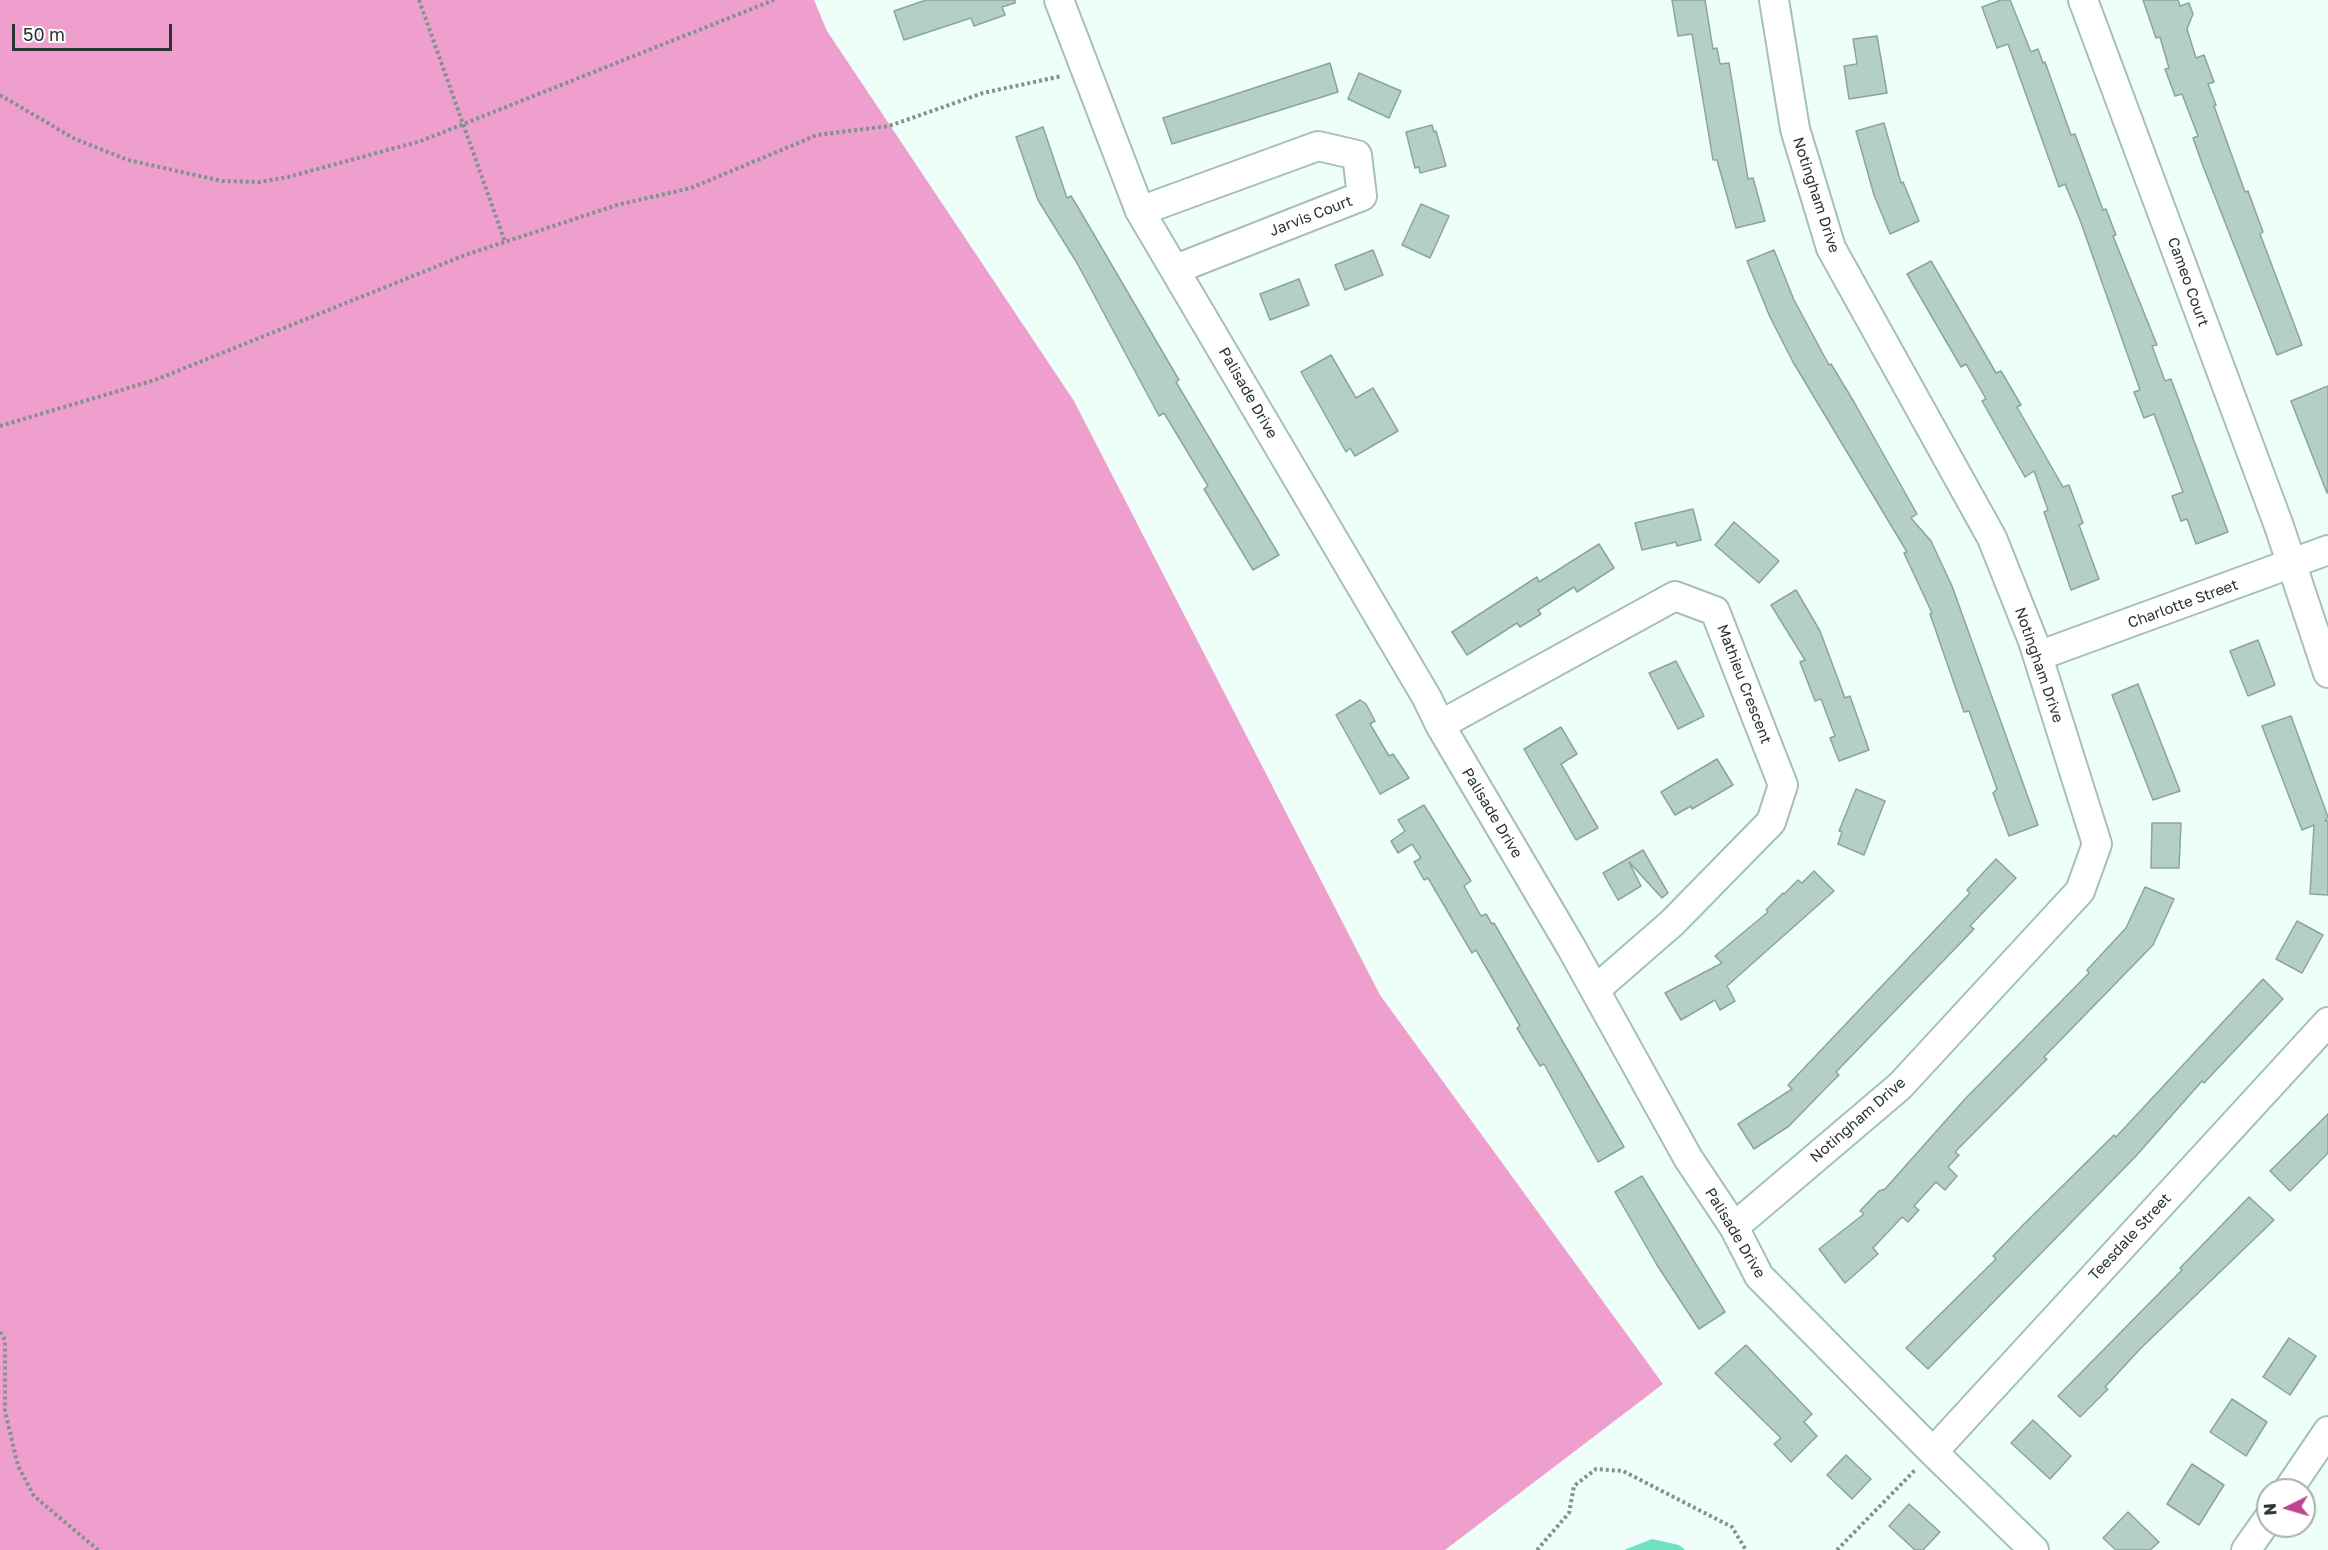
<!DOCTYPE html>
<style>
body{margin:0}
#map{position:relative;width:2328px;height:1550px;overflow:hidden;background:#eefff9;font-family:"Golos Text",sans-serif}
canvas{display:block}
.north{position:absolute;left:2256px;top:1478px;width:60px;height:60px;box-sizing:border-box;background:#fff;border:2px solid #a9aeac;border-radius:50%;rotate:265deg;font-size:16px;font-weight:700;line-height:24px;text-align:center;color:#293430}
.north::after{content:'';display:block;margin:auto;width:21px;height:27px;background:#be4393;clip-path:polygon(50% 0,100% 100%,50% 72%,0 100%)}
.scale{position:absolute;left:12px;top:24px;width:160px;height:27px;box-sizing:border-box;border:3px solid #293430;border-top:0;padding-left:8px;font-size:18px;line-height:21px;white-space:nowrap;color:#293430;-webkit-text-stroke:4px #fff;paint-order:stroke}
</style>
<div id="map">
<canvas width="2328" height="1550"></canvas>
<div class="north">N</div>
<div class="scale">50 m</div>
</div>
<script>
const c = document.querySelector('canvas').getContext('2d');
c.lineJoin = 'round';
function fillPath(path, color) {
  c.fillStyle = color;
  c.fill(path, 'evenodd');
}
function stroke(path, color, width, dash) {
  c.strokeStyle = color;
  c.lineWidth = width;
  c.lineCap = dash ? 'butt' : 'round';
  c.setLineDash(dash || []);
  c.stroke(path);
}
function drawText(font, color, halo, rows, align = 'center') {
  c.font = font + ' "Golos Text",sans-serif';
  c.lineWidth = 5;
  c.setLineDash([]);
  c.textBaseline = 'middle';
  c.strokeStyle = halo;
  c.fillStyle = color;
  for (const [text, x, y, turn = 0] of rows) {
    c.save();
    c.translate(x, y);
    c.rotate((+turn || 0) * Math.PI / 180);
    c.textAlign = isNaN(turn) ? turn : align;
    if (halo) c.strokeText(text, 0, 0);
    c.fillText(text, 0, 0);
    c.restore();
  }
}
fillPath(new Path2D(`
 M 0,0 L 814,0 L 827,31 L 1074,401 L 1380,995 L 1663,1384 L 1445,1550 L 0,1550 Z`), '#ef9fcd');
fillPath(new Path2D(`
 M 1652,1539 L 1679,1545 L 1685,1550 L 1624,1550 Z`), '#71e0c0');
const building = new Path2D(`
 M 926,0 L 1015,0 L 1015,3 L 1002,7 L 1005,15 L 974,26 L 971,18 L 904,40 L 894,11 Z
 M 1672,0 L 1705,0 L 1713,49 L 1717,48 L 1720,64 L 1729,63 L 1748,179 L 1753,178 L 1765,221 L 1736,228 L 1717,160 L 1713,160 L 1692,34 L 1678,36 Z
 M 2001,0 L 2010,0 L 2031,52 L 2038,49 L 2043,63 L 2045,62 L 2071,135 L 2075,134 L 2103,210 L 2106,209 L 2116,235 L 2113,236 L 2157,345 L 2152,346 L 2165,381 L 2171,379 L 2228,532 L 2196,544 L 2187,519 L 2181,521 L 2172,496 L 2183,492 L 2154,414 L 2144,418 L 2134,392 L 2140,390 L 2080,220 L 2065,184 L 2059,187 L 2008,44 L 1997,48 L 1982,7 Z
 M 2143,0 L 2178,0 L 2180,6 L 2189,3 L 2193,14 L 2187,29 L 2196,58 L 2204,55 L 2214,82 L 2208,84 L 2216,105 L 2214,106 L 2245,192 L 2248,191 L 2263,232 L 2260,234 L 2302,345 L 2277,355 L 2203,166 L 2193,138 L 2198,136 L 2182,94 L 2175,96 L 2165,69 L 2169,68 L 2160,37 L 2156,38 Z
 M 1877,36 L 1887,93 L 1849,99 L 1844,66 L 1857,64 L 1853,39 Z
 M 1330,63 L 1338,92 L 1172,144 L 1163,118 Z
 M 1359,73 L 1401,91 L 1389,118 L 1348,99 Z
 M 1884,123 L 1901,183 L 1903,182 L 1919,221 L 1890,234 L 1874,195 L 1856,131 Z
 M 1432,125 L 1434,132 L 1436,131 L 1446,166 L 1420,173 L 1419,167 L 1415,168 L 1406,132 Z
 M 1043,127 L 1067,198 L 1071,196 L 1079,209 L 1179,380 L 1176,382 L 1198,419 L 1279,555 L 1253,570 L 1204,489 L 1208,486 L 1164,413 L 1159,416 L 1077,263 L 1038,200 L 1016,137 Z
 M 1421,204 L 1449,216 L 1430,258 L 1402,245 Z
 M 1373,250 L 1383,275 L 1345,290 L 1335,265 Z
 M 1774,250 L 1794,300 L 1829,365 L 1831,364 L 1854,402 L 1917,514 L 1911,518 L 1931,541 L 1952,586 L 2038,825 L 2009,836 L 1993,793 L 1997,789 L 1969,711 L 1964,712 L 1930,614 L 1932,613 L 1904,553 L 1907,552 L 1793,362 L 1770,317 L 1747,261 Z
 M 1931,261 L 1996,373 L 2001,371 L 2021,405 L 2017,407 L 2063,487 L 2069,485 L 2083,523 L 2079,525 L 2099,579 L 2071,590 L 2044,512 L 2048,510 L 2034,471 L 2025,477 L 1982,401 L 1986,399 L 1966,364 L 1961,367 L 1907,274 Z
 M 1299,279 L 1309,305 L 1270,320 L 1260,294 Z
 M 1331,355 L 1356,398 L 1373,388 L 1398,431 L 1355,456 L 1350,448 L 1346,452 L 1301,372 Z
 M 2328,386 L 2328,493 L 2327,493 L 2291,401 Z
 M 1693,509 L 1701,540 L 1677,546 L 1676,542 L 1642,550 L 1635,523 Z
 M 1734,522 L 1779,561 L 1759,583 L 1715,545 Z
 M 1599,544 L 1614,568 L 1577,592 L 1574,587 L 1538,610 L 1541,614 L 1520,627 L 1517,623 L 1467,655 L 1452,632 L 1537,577 L 1539,582 Z
 M 1796,590 L 1820,631 L 1845,698 L 1850,696 L 1869,750 L 1839,761 L 1830,738 L 1835,736 L 1821,699 L 1815,701 L 1800,662 L 1805,660 L 1771,605 Z
 M 2258,640 L 2275,685 L 2248,696 L 2230,651 Z
 M 1676,661 L 1704,716 L 1678,729 L 1649,673 Z
 M 2138,684 L 2180,791 L 2153,800 L 2112,695 Z
 M 1360,700 L 1366,704 L 1375,721 L 1370,724 L 1389,756 L 1393,754 L 1409,778 L 1380,794 L 1336,715 Z
 M 2291,716 L 2328,817 L 2325,821 L 2328,821 L 2328,895 L 2310,894 L 2314,825 L 2302,830 L 2262,726 Z
 M 1561,727 L 1577,754 L 1561,764 L 1598,828 L 1576,840 L 1524,749 Z
 M 1717,759 L 1733,785 L 1692,809 L 1691,806 L 1675,815 L 1661,792 Z
 M 1856,789 L 1885,801 L 1864,855 L 1838,844 L 1842,832 L 1839,831 Z
 M 1424,805 L 1471,881 L 1464,886 L 1481,916 L 1486,914 L 1492,924 L 1494,923 L 1624,1147 L 1598,1162 L 1544,1064 L 1540,1066 L 1517,1028 L 1520,1026 L 1476,950 L 1472,953 L 1428,878 L 1424,880 L 1414,862 L 1421,858 L 1412,844 L 1398,853 L 1391,841 L 1405,831 L 1398,820 Z
 M 2152,823 L 2181,823 L 2179,868 L 2151,868 Z
 M 1643,850 L 1668,893 L 1662,898 L 1629,862 L 1641,886 L 1618,900 L 1603,873 Z
 M 1996,859 L 2016,878 L 1970,926 L 1974,929 L 1836,1072 L 1839,1075 L 1824,1090 L 1789,1126 L 1754,1149 L 1738,1124 L 1792,1089 L 1788,1085 L 1970,893 L 1967,890 Z
 M 1814,871 L 1834,891 L 1727,986 L 1735,1001 L 1720,1010 L 1715,1000 L 1681,1020 L 1665,993 L 1722,963 L 1715,956 L 1768,912 L 1766,910 L 1783,893 L 1784,894 L 1798,880 L 1802,883 Z
 M 2145,887 L 2174,899 L 2153,945 L 2044,1057 L 2047,1059 L 1955,1152 L 1959,1155 L 1948,1167 L 1957,1176 L 1945,1190 L 1936,1182 L 1914,1206 L 1919,1210 L 1908,1222 L 1902,1217 L 1873,1248 L 1878,1254 L 1845,1283 L 1819,1249 L 1864,1214 L 1860,1211 L 1879,1191 L 1885,1189 L 1965,1099 L 2089,973 L 2087,970 L 2126,928 Z
 M 2297,921 L 2323,935 L 2302,973 L 2276,959 Z
 M 2263,979 L 2283,999 L 2204,1083 L 2202,1081 L 2136,1156 L 1928,1369 L 1906,1348 L 1996,1259 L 1993,1256 L 2023,1225 L 2114,1135 L 2116,1137 Z
 M 2328,1114 L 2328,1153 L 2290,1191 L 2270,1171 Z
 M 1642,1176 L 1725,1312 L 1699,1329 L 1657,1265 L 1615,1192 Z
 M 2249,1197 L 2274,1220 L 2140,1349 L 2105,1387 L 2108,1389 L 2080,1417 L 2058,1396 L 2182,1270 L 2180,1268 Z
 M 2289,1338 L 2316,1356 L 2290,1395 L 2263,1377 Z
 M 1746,1345 L 1812,1414 L 1804,1422 L 1817,1436 L 1791,1462 L 1774,1444 L 1781,1438 L 1715,1373 Z
 M 2232,1399 L 2267,1422 L 2246,1456 L 2210,1432 Z
 M 2033,1420 L 2071,1456 L 2050,1479 L 2011,1443 Z
 M 1846,1455 L 1871,1479 L 1852,1499 L 1827,1475 Z
 M 2192,1464 L 2224,1485 L 2199,1525 L 2167,1504 Z
 M 1909,1504 L 1940,1532 L 1923,1550 L 1915,1550 L 1889,1526 Z
 M 2128,1512 L 2159,1542 L 2150,1550 L 2116,1550 L 2103,1538 Z`);
fillPath(building, '#b4cfc5');
stroke(building, '#8ba59c', 1.5);
const minor = new Path2D(`
 M 1059,0 L 1140,211 L 1427,698 L 1440,725 L 1571,947 L 1688,1158 L 1734,1227 L 1759,1276 L 1933,1452 L 2034,1550
 M 2083,0 L 2279,526 L 2328,673
 M 1140,211 L 1318,146 L 1357,155 L 1362,196 L 1176,269
 M 2038,656 L 2328,550
 M 1440,725 L 1675,596 L 1715,611 L 1783,785 L 1771,822 L 1672,923 L 1595,990
 M 1734,1227 L 1900,1086 L 2080,891 L 2097,844 L 2033,641 L 1992,538 L 1831,248 L 1795,129 L 1774,0
 M 1933,1452 L 2328,1022
 M 2288,1490 L 2328,1431
 M 2246,1550 L 2268,1519`);
stroke(minor, '#a6c0b7', 32);
stroke(new Path2D(`
 M 419,0 L 505,242
 M 0,95 L 75,139 L 128,160 L 222,181 L 259,182 L 288,177 L 421,141 L 774,0
 M 0,426 L 155,380 L 465,255 L 617,205 L 691,188 L 817,135 L 889,126 L 983,93 L 1062,76
 M 0,1332 L 5,1340 L 5,1411 L 18,1466 L 34,1496 L 98,1550
 M 1537,1550 L 1569,1513 L 1574,1486 L 1596,1469 L 1623,1471 L 1732,1527 L 1746,1550
 M 1837,1550 L 1916,1469`), '#83918c', 4, [3, 3]);
stroke(minor, '#fff', 28);
drawText('15px', '#293430', '#fff', [
 ["Notingham Drive",1816,195,72],
 ["Jarvis Court",1311,216,-21],
 ["Cameo Court",2188,282,70],
 ["Palisade Drive",1248,393,60],
 ["Charlotte Street",2183,604,-20],
 ["Notingham Drive",2039,665,71],
 ["Mathieu Crescent",1744,684,69],
 ["Palisade Drive",1492,813,59],
 ["Notingham Drive",1858,1120,-41],
 ["Palisade Drive",1735,1233,59],
 ["Teesdale Street",2130,1237,-47]
]);
</script>
